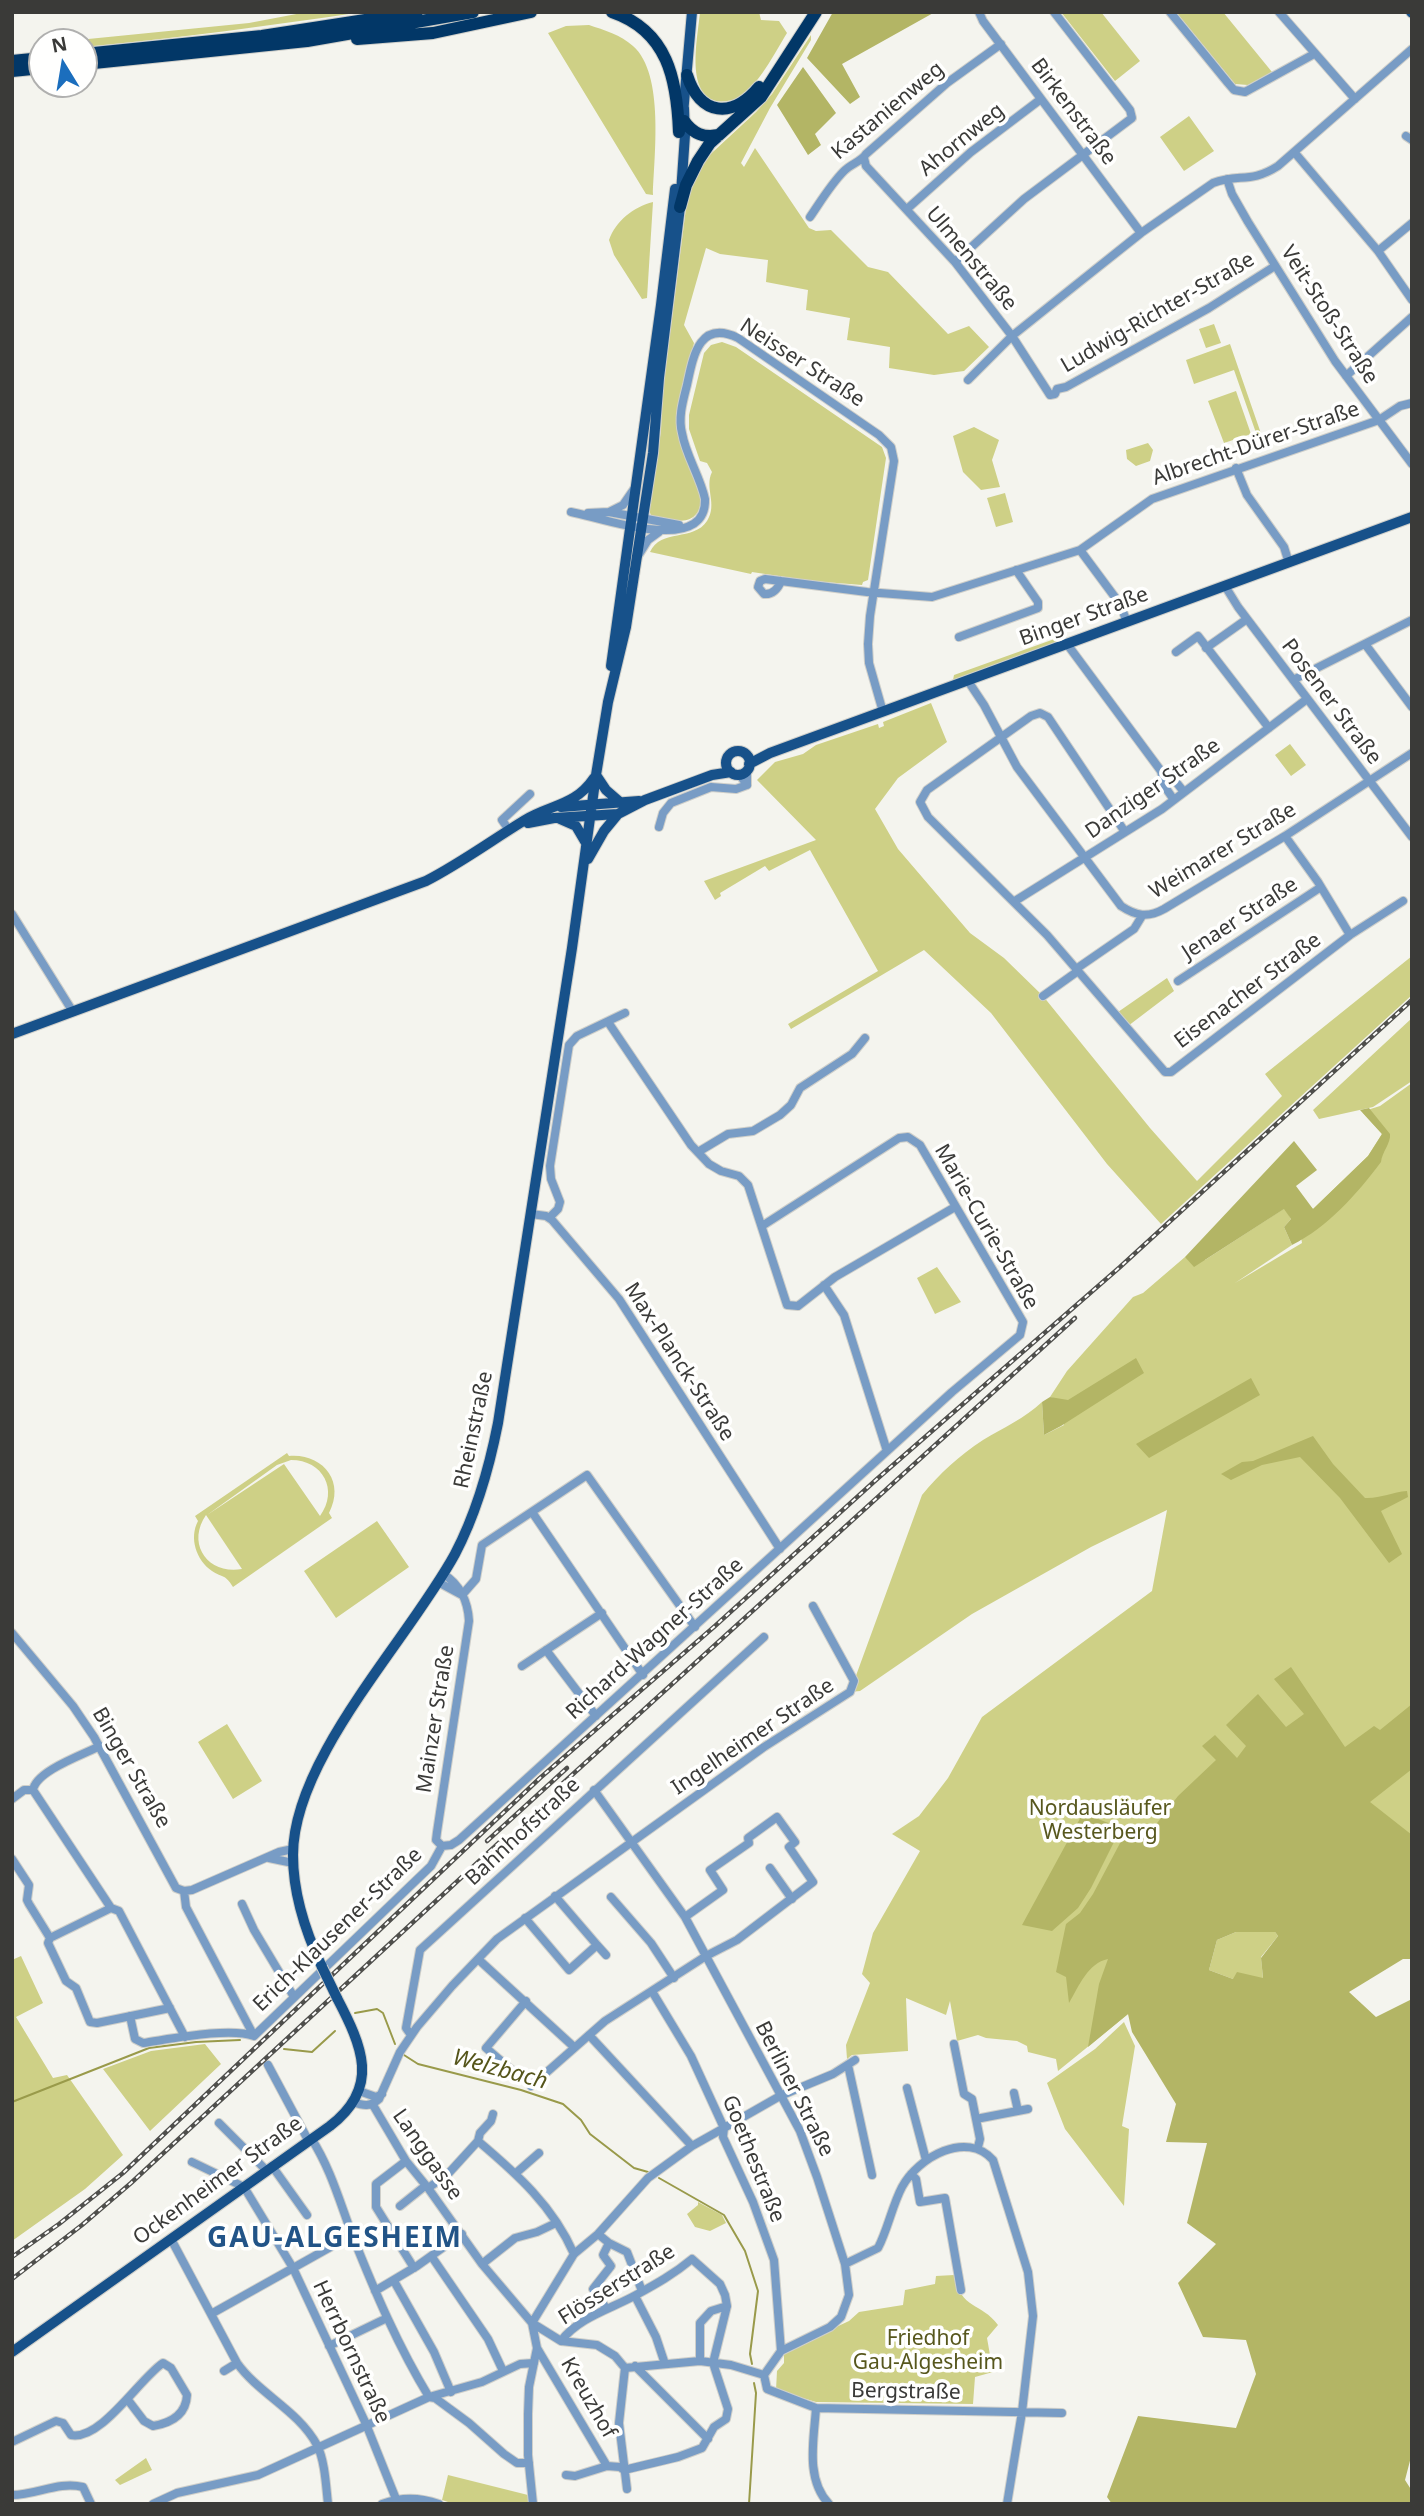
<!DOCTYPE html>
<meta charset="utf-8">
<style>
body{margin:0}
#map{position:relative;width:1424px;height:2516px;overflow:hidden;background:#f4f4ee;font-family:"Noto Sans",sans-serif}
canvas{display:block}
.frame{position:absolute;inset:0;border:14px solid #3a3a38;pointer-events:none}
.north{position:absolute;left:28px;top:28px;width:70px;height:70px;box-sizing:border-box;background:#fffffe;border:2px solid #b0b0af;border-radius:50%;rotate:349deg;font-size:19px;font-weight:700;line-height:28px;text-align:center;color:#3a3a38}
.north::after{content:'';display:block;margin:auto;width:24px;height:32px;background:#1b6ebd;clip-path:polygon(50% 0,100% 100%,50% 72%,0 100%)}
</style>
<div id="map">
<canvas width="1424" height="2516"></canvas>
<div class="frame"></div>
<div class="north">N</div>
</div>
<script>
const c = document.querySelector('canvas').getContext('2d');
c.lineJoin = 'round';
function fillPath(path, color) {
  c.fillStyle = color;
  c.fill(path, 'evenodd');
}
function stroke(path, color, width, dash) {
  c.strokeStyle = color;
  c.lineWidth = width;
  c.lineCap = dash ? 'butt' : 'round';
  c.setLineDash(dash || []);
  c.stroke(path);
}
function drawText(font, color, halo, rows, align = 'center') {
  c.font = font + ' "Noto Sans",sans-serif';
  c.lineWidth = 7;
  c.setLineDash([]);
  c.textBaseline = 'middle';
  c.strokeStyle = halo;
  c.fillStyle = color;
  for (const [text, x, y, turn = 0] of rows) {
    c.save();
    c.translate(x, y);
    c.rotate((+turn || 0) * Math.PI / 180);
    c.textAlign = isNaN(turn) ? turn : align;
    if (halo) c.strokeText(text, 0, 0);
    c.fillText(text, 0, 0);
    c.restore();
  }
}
fillPath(new Path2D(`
 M 307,12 L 362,12 C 269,26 177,38 84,47 L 84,42 L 58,42 L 249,23 Z
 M 700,12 L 759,12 L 761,20 L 779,21 L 787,33 C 776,51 757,88 738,98 C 732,101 722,102 716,101 C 685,93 698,36 700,12 Z
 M 1061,12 L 1101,12 L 1140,61 L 1115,81 Z
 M 1176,12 L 1223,12 L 1272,72 L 1248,85 L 1235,84 Z
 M 589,25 C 604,30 621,35 633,46 C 665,74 654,157 653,195 L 646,194 L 548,33 L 566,26 Z
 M 811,35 L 811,40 L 770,108 L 741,163 L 744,167 L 755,148 L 809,228 L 816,231 L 831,230 L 868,267 L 888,272 L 948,334 L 969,326 L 989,347 L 964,371 L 934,375 L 889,368 L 890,347 L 847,340 L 850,318 L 806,310 L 808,290 L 766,282 L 768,260 L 720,254 L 706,248 L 684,325 L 694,343 L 679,410 L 701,495 C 702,529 674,521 652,517 L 648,509 L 661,431 L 662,396 L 687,200 L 701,163 L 756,112 L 772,94 Z
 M 1189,116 L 1214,151 L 1184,171 L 1160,137 Z
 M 653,202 L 647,298 L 642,299 L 614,255 L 609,240 C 616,221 633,207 653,202 Z
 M 1214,324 L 1221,343 L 1206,348 L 1199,329 Z
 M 722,342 L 736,347 L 882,447 L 886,458 L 868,580 L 863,582 L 862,585 L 812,581 L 752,572 L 751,574 L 650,552 C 661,528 693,542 707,521 C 718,504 704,488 712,472 L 707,463 L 700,461 L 689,429 L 689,415 L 704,353 L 711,345 Z
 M 1230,344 L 1266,448 L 1262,450 L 1234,370 L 1194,384 L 1186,360 Z
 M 1236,391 L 1251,434 L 1224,443 L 1208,401 Z
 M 974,427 L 999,440 L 992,460 L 1000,487 L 981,490 L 963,472 L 953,436 Z
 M 1148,443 L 1153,450 L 1150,461 L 1136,466 L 1127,459 L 1126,450 Z
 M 1005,493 L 1013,522 L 996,527 L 987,498 Z
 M 1060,637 L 1061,640 L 1046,649 L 957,681 L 953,680 L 954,675 Z
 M 931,703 L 947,742 L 898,778 L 875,809 L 898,849 L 970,933 L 1004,958 L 1043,996 L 1150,1128 L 1197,1181 L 1282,1096 L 1265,1074 L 1412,956 L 1412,995 L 1161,1224 L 1107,1164 L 991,1013 L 924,950 L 791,1029 L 788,1024 L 878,971 L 810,850 L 769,871 L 765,866 L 720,893 L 721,896 L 715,900 L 704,881 L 816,840 L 757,780 L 775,762 L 803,754 L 816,745 L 878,724 L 879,728 L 884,726 L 883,722 Z
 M 1290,744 L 1306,765 L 1291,776 L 1275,755 Z
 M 1167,978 L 1174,991 L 1128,1026 L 1118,1012 Z
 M 1412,1018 L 1412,1081 L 1373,1107 L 1319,1119 L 1313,1110 Z
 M 1412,1083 L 1412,1851 L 1316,1826 L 1133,2010 L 1058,2071 L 1056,2059 L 1028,2052 L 1027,2046 L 1017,2041 L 986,2038 L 978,2035 L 957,2041 L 950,2001 L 946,2015 L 906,1998 L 908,2051 L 852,2055 L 847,2059 L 846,2045 L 870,1983 L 862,1974 L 873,1933 L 920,1851 L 892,1834 L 919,1816 L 948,1778 L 982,1717 L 1152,1591 L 1167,1510 L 1091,1547 L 972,1614 L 860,1691 L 850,1692 L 922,1495 C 939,1474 960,1455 983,1440 C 1003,1428 1025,1418 1042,1402 L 1044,1435 L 1064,1425 L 1053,1398 L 1050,1397 L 1067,1371 L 1133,1297 L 1143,1293 L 1185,1257 L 1205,1260 L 1285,1208 L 1291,1219 L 1284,1227 L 1292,1245 L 1235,1283 L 1302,1243 L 1301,1237 L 1309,1205 L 1313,1209 L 1368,1156 L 1382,1134 L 1363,1113 L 1364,1111 L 1380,1106 Z
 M 937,1267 L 961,1302 L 935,1314 L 917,1278 Z
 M 287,1453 L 289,1456 C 322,1453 346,1481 329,1513 L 332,1518 L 233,1587 C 225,1574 223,1578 212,1571 C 196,1560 189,1538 198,1521 L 195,1516 ZM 291,1460 C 323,1460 339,1490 320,1516 L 284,1464 L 207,1515 L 277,1465 ZM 206,1515 L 242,1569 C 208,1575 186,1544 206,1515 Z
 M 377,1521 L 409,1567 L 336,1618 L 304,1571 Z
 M 227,1724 L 262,1781 L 233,1799 L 198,1742 Z
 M 1236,1932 L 1275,1932 L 1278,1936 L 1261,1957 L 1263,1979 L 1233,1979 L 1209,1970 L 1217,1940 Z
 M 21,1956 L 43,2003 L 16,2017 L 53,2078 L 67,2075 L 123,2155 L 85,2189 L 12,2241 L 12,1960 Z
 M 1124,2022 L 1135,2046 L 1122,2126 L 1129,2129 L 1124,2206 L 1065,2129 L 1047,2083 L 1095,2049 Z
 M 205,2044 L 221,2064 L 150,2131 L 103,2069 L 151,2051 Z
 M 698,2202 L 722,2215 L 726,2223 L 710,2231 L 695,2227 L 687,2214 L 698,2205 Z
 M 954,2275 C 961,2310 981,2302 998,2325 L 987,2338 L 993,2372 L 975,2377 L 973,2404 L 816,2402 L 776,2390 L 777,2371 L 784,2363 L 784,2353 L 789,2349 L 849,2321 L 859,2312 L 903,2305 L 905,2290 L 935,2284 L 936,2276 Z
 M 146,2458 L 152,2470 L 120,2485 L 115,2480 Z
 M 448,2475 L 528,2495 L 528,2504 L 454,2504 L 442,2500 Z`), '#ced086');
fillPath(new Path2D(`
 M 833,12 L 935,12 L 842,64 L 860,97 L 850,104 L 807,58 Z
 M 803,67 L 836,113 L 815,134 L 821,145 L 808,155 L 777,105 Z
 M 1369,1108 L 1390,1134 C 1391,1143 1382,1152 1381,1162 C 1357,1194 1328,1227 1292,1245 L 1284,1227 L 1291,1219 L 1284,1209 L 1194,1267 L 1185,1257 L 1294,1141 L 1317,1170 L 1296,1186 L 1313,1209 L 1368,1156 L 1382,1134 L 1360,1110 Z
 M 1136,1358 L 1144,1373 L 1061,1426 L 1044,1435 L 1042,1402 L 1050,1397 L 1068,1400 Z
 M 1251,1378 L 1260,1395 L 1149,1458 L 1136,1444 Z
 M 1313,1436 L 1333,1464 L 1365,1498 C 1379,1499 1392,1492 1407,1491 L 1408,1497 L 1381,1511 L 1402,1554 L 1389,1563 L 1340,1498 L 1300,1457 L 1262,1465 L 1231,1480 L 1221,1474 L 1242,1462 L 1253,1461 Z
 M 1291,1667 L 1345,1747 L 1374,1726 L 1380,1730 L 1412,1704 L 1412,1769 L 1370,1802 L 1412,1835 L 1412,1959 L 1403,1959 L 1349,1992 L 1376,2017 L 1412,1999 L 1412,2453 L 1405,2480 L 1412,2491 L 1412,2504 L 1112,2504 L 1107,2497 L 1138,2416 L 1236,2428 L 1256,2374 L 1246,2340 L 1203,2337 L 1178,2283 L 1216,2244 L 1187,2223 L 1207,2143 L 1166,2142 L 1176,2104 L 1132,2032 L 1128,2014 L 1088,2047 L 1099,1984 L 1108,1959 C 1088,1963 1079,1986 1069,2003 L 1066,1977 L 1056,1972 L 1066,1924 L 1080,1913 L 1093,1894 L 1127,1830 L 1147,1836 L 1178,1796 L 1216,1760 L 1202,1746 L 1215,1735 L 1237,1758 L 1246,1746 L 1226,1725 L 1258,1694 L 1286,1727 L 1304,1714 L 1274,1679 ZM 1236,1932 L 1275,1932 L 1278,1936 L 1261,1958 L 1263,1978 L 1237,1972 L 1233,1979 L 1209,1970 L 1217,1940 Z
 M 1083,1813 L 1121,1828 L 1091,1888 L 1078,1908 L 1052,1931 L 1022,1925 Z`), '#b3b565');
stroke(new Path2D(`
 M 355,2013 L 377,2009 L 383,2013 L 395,2044
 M 284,2049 L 312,2052 L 335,2031
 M 404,2055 L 418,2064 L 521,2090 L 563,2104 L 581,2120 L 590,2134 L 634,2168 L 648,2172
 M 12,2102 L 149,2048 L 196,2042 L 240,2040
 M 659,2178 L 724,2215 L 745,2251 L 758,2291 L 750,2354 L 752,2364
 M 749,2504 L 756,2393 L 754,2383`), '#999a4a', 2);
const minor = new Path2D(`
 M 979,12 L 983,21 L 1141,233
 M 1170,12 L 1228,83 L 1234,90 L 1245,92 L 1314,54
 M 1279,12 L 1355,99
 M 1406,136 L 1412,140
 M 1295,153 L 1378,251 L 1412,300
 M 864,158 L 866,166 L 955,262 L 1012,336 L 1050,395 L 1055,394 L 1057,389 L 1066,387 L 1209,308 L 1275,266
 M 1227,179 L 1232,194 L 1248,222 L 1335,361 L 1412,464
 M 907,209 L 971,152 L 1041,99
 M 810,217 C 821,201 831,184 844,171 C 851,164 862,161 866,154 L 947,83 L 1001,44
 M 1378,251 L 1412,223
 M 955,262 L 1024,199 L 1132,118 L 1130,110 L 1054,12
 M 1346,376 L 1412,317
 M 968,380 L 1012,336 L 1082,280 L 1141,233 L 1213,183 C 1239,173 1250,184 1278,166 L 1412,49
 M 1236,468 L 1247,495 L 1284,547 L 1289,563
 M 571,512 C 600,517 707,557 705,499 C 700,476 686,456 682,433 C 678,417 683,401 687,385 C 693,357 699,319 738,338 L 879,435 L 891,447 L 894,461 L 870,616 L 868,644 L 869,663 L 883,712
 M 609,512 L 623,505 L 634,489
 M 588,513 L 609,512 L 679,525
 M 1080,550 L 1120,604 L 1127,622
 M 638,556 L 648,540 L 659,532
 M 781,581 C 778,589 772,595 764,594 L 758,587 L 760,581 L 765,579 L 867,592 L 932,597 L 1080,550 L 1152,499 L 1379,420 L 1400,406 L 1412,403
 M 1225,586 L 1238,607 L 1412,837
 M 959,637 L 1038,608 L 1038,602 L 1016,570
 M 1067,644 L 1161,771 L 1165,787 L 1174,800
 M 1365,644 L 1412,707
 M 1206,648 L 1247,619
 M 1176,652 L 1198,636 L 1269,728
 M 1293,680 L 1412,620
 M 968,681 L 984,705 L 1017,767 L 1121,906 C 1136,916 1148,918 1164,909 L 1285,836 L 1412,753
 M 747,770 L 747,785
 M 1161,771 L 1172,777 L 1184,792
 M 739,774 L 747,785
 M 659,827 L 663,813 L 671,803 L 711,787 L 736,789 L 747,785
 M 509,830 L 502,820 L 530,794
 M 1125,832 L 1048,717 L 1040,713 L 1031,716 L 927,790 L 920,802 L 928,817 L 1047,935 L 1165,1072 L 1171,1072 L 1350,935 L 1403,901
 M 1285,836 L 1318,882 L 1350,935
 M 1015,901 L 1162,809 L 1307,699
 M 12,914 L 73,1012
 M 1076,969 L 1134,929 L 1142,916
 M 1178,981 L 1321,887
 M 1043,996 L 1078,971
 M 608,1022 L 691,1145 L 709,1164 L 721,1171 L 739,1176 L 748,1185 L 787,1305 L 798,1306 L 835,1277 L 955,1207
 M 698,1152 L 728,1134 L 753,1131 L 780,1115 L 791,1105 L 800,1088 L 852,1054 L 865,1038
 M 531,1214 L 546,1216 L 552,1220 L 619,1299 L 780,1549
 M 550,1217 L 558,1209 L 560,1202 L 551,1179 L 550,1166 L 569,1045 L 577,1036 L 625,1013
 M 824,1285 L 844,1315 L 887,1451
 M 532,1512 L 643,1675
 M 438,1582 L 462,1595
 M 462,1595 L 476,1579 L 482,1545 L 587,1475 L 695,1627
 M 12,1633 L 73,1706 L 94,1737 L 176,1888 L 184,1891 L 192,1890 L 279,1852 L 293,1849
 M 546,1650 L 596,1716
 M 522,1666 L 602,1613
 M 100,1746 C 82,1755 36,1771 33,1790 L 111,1908 L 119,1911 L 185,2037
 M 594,1790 L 685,1917 L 800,2131 L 817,2177 L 845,2264 L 849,2295 L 841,2317 L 830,2327 L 781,2351 L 764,2375
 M 12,1799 L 24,1790 L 33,1790
 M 442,1846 L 451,1845 L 459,1840 L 952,1392 L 1020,1335 L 1023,1322 L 920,1145 L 908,1137 L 899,1138 L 762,1226
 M 442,1846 L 436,1840 L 437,1832 L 469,1621 C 468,1602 460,1584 443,1574
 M 269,1858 L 293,1863
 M 12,1859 L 29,1885 L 27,1900 L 29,1904 L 50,1938 L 48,1943 L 66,1981 L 76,1988 L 90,2022 L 97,2023 L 170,2008
 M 770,1868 L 792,1899
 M 184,1891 L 186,1907 L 254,2036
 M 555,1896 L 597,1945
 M 611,1897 L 651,1943 L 674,1978
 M 242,1904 L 254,1930 L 294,1997
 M 525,1918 L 569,1970 L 597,1945 L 606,1955
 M 50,1938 L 111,1908
 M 478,1959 L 574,2047
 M 653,1993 L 691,2056 L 724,2128 L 723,2137 L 753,2202 L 774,2260 L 781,2351
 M 130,2016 L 135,2039 L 143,2043 C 171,2039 229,2027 254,2036
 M 411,2035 L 406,2028 L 420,1950 L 764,1637
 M 589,2035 L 692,2146
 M 254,2036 L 431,1866 L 442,1846
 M 954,2044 L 964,2094 L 972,2099 L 980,2139 L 978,2147
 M 268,2065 L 308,2140
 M 848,2065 L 872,2175
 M 513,2071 L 486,2048 L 526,2001
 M 531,2086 L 605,2021 L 706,1956 L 737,1940 L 813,1882 L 789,1847 L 795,1842 L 777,1817 L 748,1838 L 749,1843 L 710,1870 L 723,1890 L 685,1917
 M 907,2088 L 926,2160
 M 359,2091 L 376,2097 L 382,2094
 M 1014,2093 L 1018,2111
 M 353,2102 C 364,2106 370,2107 379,2099 L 400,2052 L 417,2027 L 452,1986 L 497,1939 L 764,1747 L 850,1692 L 854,1681 L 813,1606
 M 373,2105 L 406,2161 L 428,2188 L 482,2264 L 532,2323 L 561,2341 L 597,2345 L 615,2356 L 625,2368
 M 976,2119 L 1028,2109
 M 219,2123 L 266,2170
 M 311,2138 C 331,2169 340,2203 353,2237 C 375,2292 398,2346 429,2397 L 435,2398 L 469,2423 L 504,2454 L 517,2463 L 529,2463
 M 478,2141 C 517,2174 553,2206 574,2254
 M 406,2161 L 376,2184 L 376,2207 L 414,2268
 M 192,2162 L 244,2187 L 293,2268 L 366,2424 L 396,2499
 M 272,2166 L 307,2215
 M 516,2173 L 539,2153
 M 911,2174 L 916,2179 L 920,2202 L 945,2198 L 961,2290
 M 428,2188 L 447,2175 L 478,2141 L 480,2133 L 491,2121 L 493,2114
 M 400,2206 L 425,2186
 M 598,2234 L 609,2243 L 627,2252 L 642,2291
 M 171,2239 L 237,2363 C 259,2394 298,2410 317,2445 C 325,2461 326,2486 328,2504
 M 432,2257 L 488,2339 L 503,2371
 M 482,2264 L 515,2238 L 537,2232 L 556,2223
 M 845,2264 L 878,2248 C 888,2229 892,2206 902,2187 C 918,2157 967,2130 993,2160 L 1028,2272 L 1033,2316 L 1022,2412 L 1007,2504
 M 394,2281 L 434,2352 L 451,2392
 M 375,2291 L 417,2266 L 462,2234
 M 635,2296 L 656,2337 L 665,2364
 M 606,2308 L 593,2289 L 611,2266 L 603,2255 L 609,2243
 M 211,2314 L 352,2235
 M 532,2323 L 574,2254 L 598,2234 L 648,2178 L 692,2146 L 724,2128 L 780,2096 L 833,2074 L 855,2060
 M 532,2323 L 537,2348 L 529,2387 L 528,2414 L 528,2455 L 533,2504
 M 561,2341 C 579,2317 611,2309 636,2295 C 656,2284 674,2274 692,2259 L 720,2284 L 725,2295 L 727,2306 L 713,2363 L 728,2409 L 726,2419 L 714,2427 L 702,2448 L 678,2457 L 624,2470
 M 329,2346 L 387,2318
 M 537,2348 L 607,2466 L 620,2467 L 624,2470
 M 700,2361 L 700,2323 L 711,2311 L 727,2306
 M 635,2366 L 708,2439
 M 625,2368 L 700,2361 L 731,2365 L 764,2375
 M 625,2368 L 619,2423 L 627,2489
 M 224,2371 L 237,2363
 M 764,2375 L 767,2389 L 816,2408 L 1062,2413
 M 816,2408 C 814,2439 805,2479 829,2504
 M 12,2442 L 56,2421 L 63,2423 L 71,2435 C 101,2441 140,2378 163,2363 L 171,2368 L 187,2395 C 186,2415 171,2423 153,2426 L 144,2421 L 128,2400
 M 566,2475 L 575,2476 L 607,2466
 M 12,2495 C 37,2495 58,2481 83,2487 L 91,2504
 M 153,2504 L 177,2493 L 258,2475 L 429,2397 L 482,2382 L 520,2364 L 534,2363
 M 382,2504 C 402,2497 418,2497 439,2504`);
const major = new Path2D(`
 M 1411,12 L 1412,13
 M 683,114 L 692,12
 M 611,666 L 661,305 L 675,189
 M726 763a12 12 0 1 1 24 0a12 12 0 1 1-24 0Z
 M 749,764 L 770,753 L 1412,517
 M 596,775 L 606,790 L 621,803
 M 561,807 L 639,801
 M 560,819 L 576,826 L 586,843
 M 528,823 L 554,818 L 618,814 L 645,800 L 712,775 L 731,772
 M 588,859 L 604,831 L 618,814
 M 12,1034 L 426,881 C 461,863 492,840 525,820 C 552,804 575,806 594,778
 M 322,1967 C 305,1931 293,1894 293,1855 C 293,1758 409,1639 455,1554 C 477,1512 489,1469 498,1423 L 572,948 L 596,775 L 608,702 L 626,627 L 653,453 L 659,378 L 680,207 L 685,135 L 684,108
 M 12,2352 L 330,2126 C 381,2087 362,2046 337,1998`);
const highway = new Path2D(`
 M 612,12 C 668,31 677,80 679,132
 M 357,39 L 433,33 L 531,12
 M 84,54 L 262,36 L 417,12
 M 12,61 L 42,58
 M 84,64 L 307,41 L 473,12
 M 12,71 L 42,68
 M 687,75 C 700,116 732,119 759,87
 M 684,121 C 693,134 704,138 719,135
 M 680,207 L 686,185 L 698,161 L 710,143 L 761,97 L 816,12`);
stroke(minor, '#cfcfca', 10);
stroke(major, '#cfcfca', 12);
stroke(highway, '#cfcfca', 14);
stroke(minor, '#789cc5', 8);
stroke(major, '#17518a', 10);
stroke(highway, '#023767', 12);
const rail = new Path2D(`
 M 562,1784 L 1075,1318
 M 487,1841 L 567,1768
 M 12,2257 L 59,2224 L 123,2173 L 540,1778 L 715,1626 L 877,1479 L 1120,1267 L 1412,1000
 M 12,2279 L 82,2225 L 131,2183 L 503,1839`);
stroke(rail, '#4f4f4c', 4.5);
stroke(rail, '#fffffe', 2, [5]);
const majorBridge = new Path2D(`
 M 322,1967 L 337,1998`);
stroke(majorBridge, '#cfcfca', 12, []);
stroke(majorBridge, '#17518a', 10);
drawText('21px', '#3a3a38', '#fffffe', [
 ["Kastanienweg",888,111,-40],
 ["Birkenstraße",1073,112,53],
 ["Ahornweg",962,140,-39],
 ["Ulmenstraße",971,259,50],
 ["Ludwig-Richter-Straße",1158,313,-30],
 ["Veit-Stoß-Straße",1329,315,57],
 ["Neisser Straße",802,363,33],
 ["Albrecht-Dürer-Straße",1256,444,-19],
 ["Binger Straße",1084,617,-20],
 ["Posener Straße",1331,702,53],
 ["Danziger Straße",1153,789,-35],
 ["Weimarer Straße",1223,851,-31],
 ["Jenaer Straße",1240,919,-33],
 ["Eisenacher Straße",1248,991,-37],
 ["Marie-Curie-Straße",986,1227,60],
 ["Max-Planck-Straße",679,1362,57],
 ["Rheinstraße",474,1430,-78],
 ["Richard-Wagner-Straße",655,1639,-42],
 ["Mainzer Straße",436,1719,-81],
 ["Ingelheimer Straße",753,1737,-34],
 ["Binger Straße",131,1768,60],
 ["Bahnhofstraße",523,1832,-43],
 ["Erich-Klausener-Straße",338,1930,-44],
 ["Berliner Straße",794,2089,63],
 ["Langgasse",427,2155,55],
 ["Goethestraße",753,2159,68],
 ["Ockenheimer Straße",218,2181,-36],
 ["Flösserstraße",617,2285,-32],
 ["Herrbornstraße",351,2352,65],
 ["Bergstraße",906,2392,1],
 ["Kreuzhof",588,2398,60]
]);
drawText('21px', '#57571d', '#fffffe', [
 ["Nordausläufer",1100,1809],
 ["Westerberg",1100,1833],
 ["Friedhof",928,2339],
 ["Gau-Algesheim",928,2363]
]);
drawText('italic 23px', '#55551a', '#fffffe', [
 ["Welzbach",500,2070,15]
]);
c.letterSpacing = '2px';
drawText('bold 28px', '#225487', '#fffffe', [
 ["GAU-ALGESHEIM",335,2239]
]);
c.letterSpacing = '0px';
</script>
